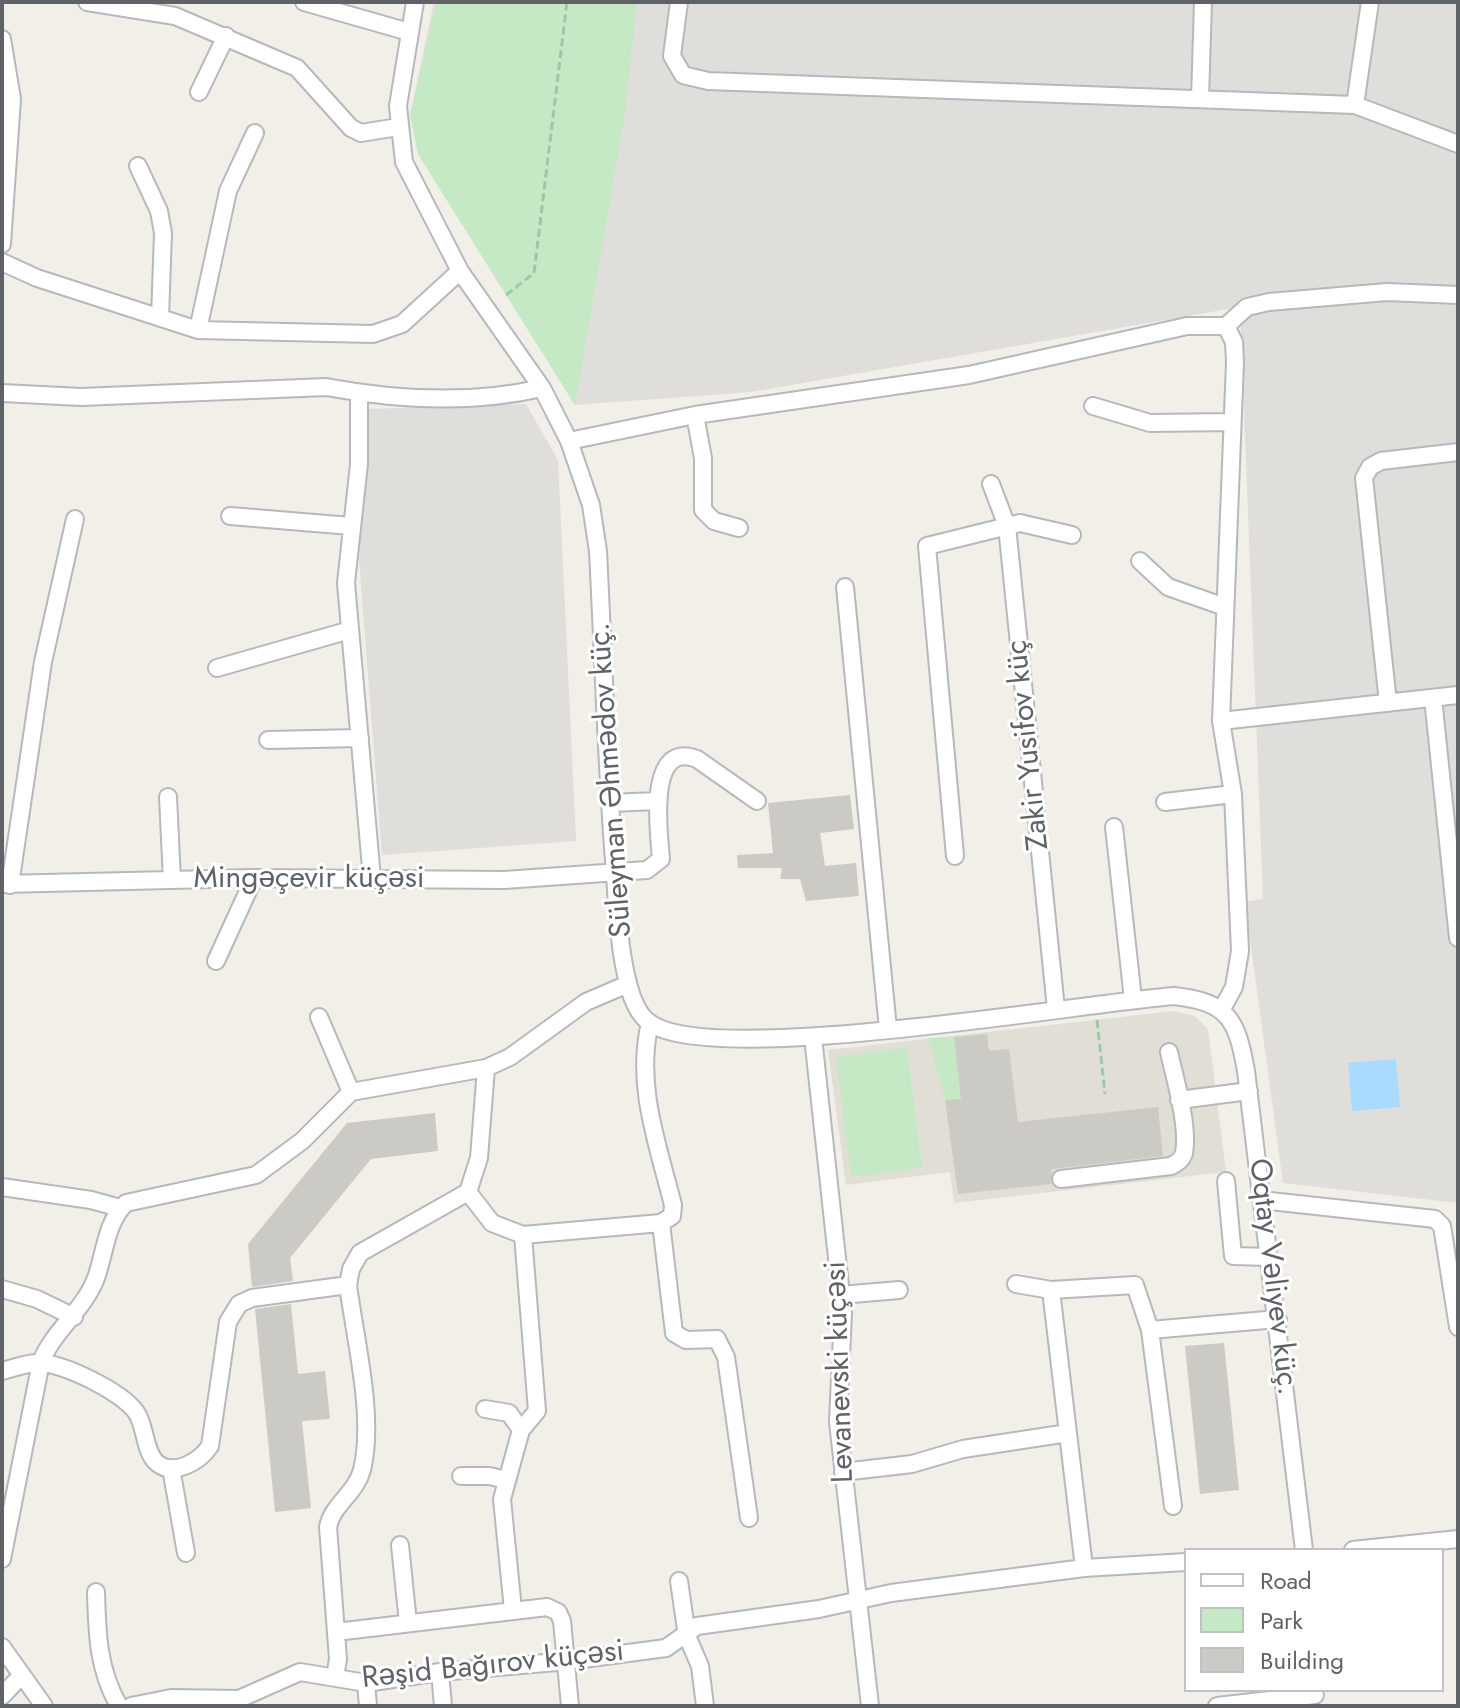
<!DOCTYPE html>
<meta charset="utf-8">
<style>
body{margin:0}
#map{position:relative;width:1460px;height:1708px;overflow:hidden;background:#f1efe8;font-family:Jost,sans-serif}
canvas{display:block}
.frame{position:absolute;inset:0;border:4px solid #5f6368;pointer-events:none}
.legend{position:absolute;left:1184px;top:1548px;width:260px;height:144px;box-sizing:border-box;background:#fff;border:2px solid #bfc1c3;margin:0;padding:10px 14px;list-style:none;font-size:24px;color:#5f6368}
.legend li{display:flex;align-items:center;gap:16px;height:40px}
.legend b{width:40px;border:2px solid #bfc1c3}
</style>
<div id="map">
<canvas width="1460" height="1708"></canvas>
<div class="frame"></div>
<ul class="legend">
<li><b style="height:10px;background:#fff"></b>Road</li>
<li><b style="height:22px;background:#c5e8c5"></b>Park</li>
<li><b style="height:22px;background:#cccac5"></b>Building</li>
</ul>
</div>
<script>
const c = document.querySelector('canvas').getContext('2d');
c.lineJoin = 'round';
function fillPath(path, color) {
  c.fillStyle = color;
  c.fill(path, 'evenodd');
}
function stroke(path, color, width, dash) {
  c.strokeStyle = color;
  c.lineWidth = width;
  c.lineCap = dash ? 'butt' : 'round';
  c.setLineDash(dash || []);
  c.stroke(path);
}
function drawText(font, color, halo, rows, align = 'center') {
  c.font = font + ' Jost,sans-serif';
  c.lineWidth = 6;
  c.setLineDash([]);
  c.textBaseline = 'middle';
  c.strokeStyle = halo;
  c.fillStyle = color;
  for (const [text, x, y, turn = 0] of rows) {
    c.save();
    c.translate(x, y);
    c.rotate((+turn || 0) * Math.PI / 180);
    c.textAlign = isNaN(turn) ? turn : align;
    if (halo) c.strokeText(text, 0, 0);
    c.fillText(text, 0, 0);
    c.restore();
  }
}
fillPath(new Path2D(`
 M 434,2 L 1458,2 L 1458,1203 L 1283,1183 L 1245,902 L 1263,899 L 1240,307 L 751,392 L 575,405 L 418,154 L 410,115 Z
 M 526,404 L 558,460 L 576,841 L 382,855 L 359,560 L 368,409 Z`), '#e0deda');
fillPath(new Path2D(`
 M 1174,1011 L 1195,1016 L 1208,1029 L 1226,1172 L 954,1203 L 950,1172 L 846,1185 L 828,1050 Z`), '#e1ded6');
fillPath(new Path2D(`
 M 437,2 L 637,2 L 625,112 L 575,405 L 418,154 L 410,115 Z
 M 954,1037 L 961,1099 L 945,1100 L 928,1038 Z
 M 907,1048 L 922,1168 L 851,1177 L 836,1057 Z`), '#c5e8c5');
fillPath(new Path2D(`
 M 1396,1059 L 1400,1107 L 1352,1111 L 1348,1063 Z`), '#aadaff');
fillPath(new Path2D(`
 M 850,795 L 854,829 L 820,833 L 825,866 L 856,863 L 859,896 L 806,901 L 800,879 L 780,879 L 782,868 L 738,868 L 737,855 L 773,853 L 768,803 Z
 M 987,1034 L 989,1051 L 1009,1049 L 1018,1122 L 1158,1107 L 1163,1156 L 1052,1169 L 1051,1184 L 958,1194 L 945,1100 L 961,1099 L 954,1037 Z
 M 435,1113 L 438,1151 L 371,1159 L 290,1258 L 293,1281 L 252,1287 L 248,1244 L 347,1123 Z
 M 291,1304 L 298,1374 L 325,1371 L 330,1419 L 302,1421 L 311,1508 L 275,1512 L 255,1309 Z
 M 1224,1343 L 1239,1490 L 1200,1494 L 1185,1346 Z`), '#cccac5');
const minor = new Path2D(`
 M 87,2 L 175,16 L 297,68 L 351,128 L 361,133 L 398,127
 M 304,2 L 409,32
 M 415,2 L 398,106 L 404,162 L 460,271 L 542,388 L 569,441 L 591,505 L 598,551 C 603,650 606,749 613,848 C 617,893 617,944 629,987 C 632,999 639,1016 650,1023 C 712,1068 1082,1003 1174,996 C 1228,1002 1237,1019 1246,1071 L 1304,1550
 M 679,2 L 672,56 L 683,75 L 708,81 L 1355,105 L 1458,144
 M 2,39 L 12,99 L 2,244
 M 199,92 L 226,36
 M 1200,99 L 1203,2
 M 1355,105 L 1370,2
 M 138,166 L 159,211 L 163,233 L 160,318
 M 2,262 L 37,278 L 198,330 L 373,334 L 402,324 L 460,271
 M 1226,326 L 1247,307 L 1269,302 L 1387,292 L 1458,295
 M 198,330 L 228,191 L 255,133
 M 2,393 L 81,397 L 326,387 C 396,400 473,404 542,388
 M 359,393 L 359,464 L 346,583 L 372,879
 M 1093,406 L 1150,423 L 1232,422
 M 695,415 L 703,458 L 703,510 L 714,521 L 739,528
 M 569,441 L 695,415 L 969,375 L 1187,326 L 1226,326 L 1234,342 L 1235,362 L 1221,721 L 1233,794 L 1240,951 L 1234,987 L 1222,1009
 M 991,484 L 1007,526 L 1056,1009
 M 230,516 L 351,526
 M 1140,561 L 1168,587 L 1225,607
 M 845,587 L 888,1029
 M 217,668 L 350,630
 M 1433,698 L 1458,938
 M 1388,703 L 1364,478 L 1370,467 L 1381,461 L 1458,452
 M 1221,721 L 1458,695
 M 268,740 L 360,738
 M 168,797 L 172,880
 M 1165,802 L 1233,794
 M 610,803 L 657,801
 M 1114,827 L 1133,999
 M 955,856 L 927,546 L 1020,523 L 1072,535
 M 2,884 L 254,878 L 504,880 L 647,870 L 661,859 C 659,834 646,739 697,759 L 757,801
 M 10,885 L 43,662 L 75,519
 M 216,961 L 254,878
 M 319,1017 L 351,1092
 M 813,1037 L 843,1313 L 838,1422 L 870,1706
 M 486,1068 L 479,1158 L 468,1192 L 492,1223 L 523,1235 L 661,1223 L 672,1216 L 673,1205 C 658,1145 635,1085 650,1023
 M 1179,1100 L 1249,1091
 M 1061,1179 L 1171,1166 C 1177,1163 1182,1160 1184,1153 C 1189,1126 1175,1079 1169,1052
 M 1226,1181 L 1233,1256 L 1269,1257
 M 2,1187 L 91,1200 L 120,1208
 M 1261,1200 L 1435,1219 L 1442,1226 L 1458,1327
 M 661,1223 L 674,1333 L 686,1340 L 717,1339 L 726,1357 L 749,1518
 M 1016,1284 L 1051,1290 L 1135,1285 L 1150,1330 L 1173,1506
 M 2,1289 L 37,1299 L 74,1317
 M 1051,1290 L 1084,1568
 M 841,1295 L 899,1290
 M 1150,1330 L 1278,1319
 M 2,1371 C 14,1368 26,1363 38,1363 C 62,1362 122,1392 136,1412 C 146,1426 144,1452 157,1463 C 174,1477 200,1461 210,1446 L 228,1322 L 239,1304 L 252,1298 L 348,1285
 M 485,1409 L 509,1413 L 521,1430
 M 171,1468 L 186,1553
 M 843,1472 L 912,1464 L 963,1449 L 1068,1433
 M 461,1476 L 489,1476 L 507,1480
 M 400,1545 L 408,1623
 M 1353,1550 L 1458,1539
 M 2,1559 L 41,1362 C 53,1331 84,1310 96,1278 C 105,1253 106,1222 126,1203 L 256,1175 L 302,1141 L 351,1092 L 486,1068 L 510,1057 L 586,1002 L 628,984
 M 679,1581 L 687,1636 L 700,1666 L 705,1706
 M 96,1592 C 97,1633 98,1670 119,1706
 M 513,1610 L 502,1499 L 521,1430 L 537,1411 L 523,1235
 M 336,1632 L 547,1607 L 558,1612 L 562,1621 L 570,1706
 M 2,1647 L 44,1706
 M 440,1672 L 443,1706
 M 335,1677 L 338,1659 L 328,1527 C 332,1505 356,1493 362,1470 C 375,1417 355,1339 348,1285 L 351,1269 L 360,1253 L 468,1192
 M 366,1683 L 368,1706
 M 2,1696 L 21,1676
 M 131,1706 L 171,1698 L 239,1699 L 300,1672 L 366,1683 L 440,1672 L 568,1661 L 666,1648 L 697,1626 L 819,1609 L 891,1593 L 1084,1568 L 1186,1562
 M 1217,1706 L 1315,1695`);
stroke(minor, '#b5b8bc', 20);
stroke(new Path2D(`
 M 506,295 L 534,273 L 567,2
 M 1097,1020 L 1105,1094`), '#9cc7a9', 3, [8, 4]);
stroke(minor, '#fff', 16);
drawText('30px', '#5f6368', '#fff', [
 ["Zakir Yusifov küç",1029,745,-96],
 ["Süleyman Əhmədov küç.",612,780,-94],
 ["Mingəçevir küçəsi",309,880],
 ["Oqtay Vəliyev küç.",1272,1277,83],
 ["Levanevski küçəsi",841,1372,-92],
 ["Rəşid Bağırov küçəsi",493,1666,-6]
]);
</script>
